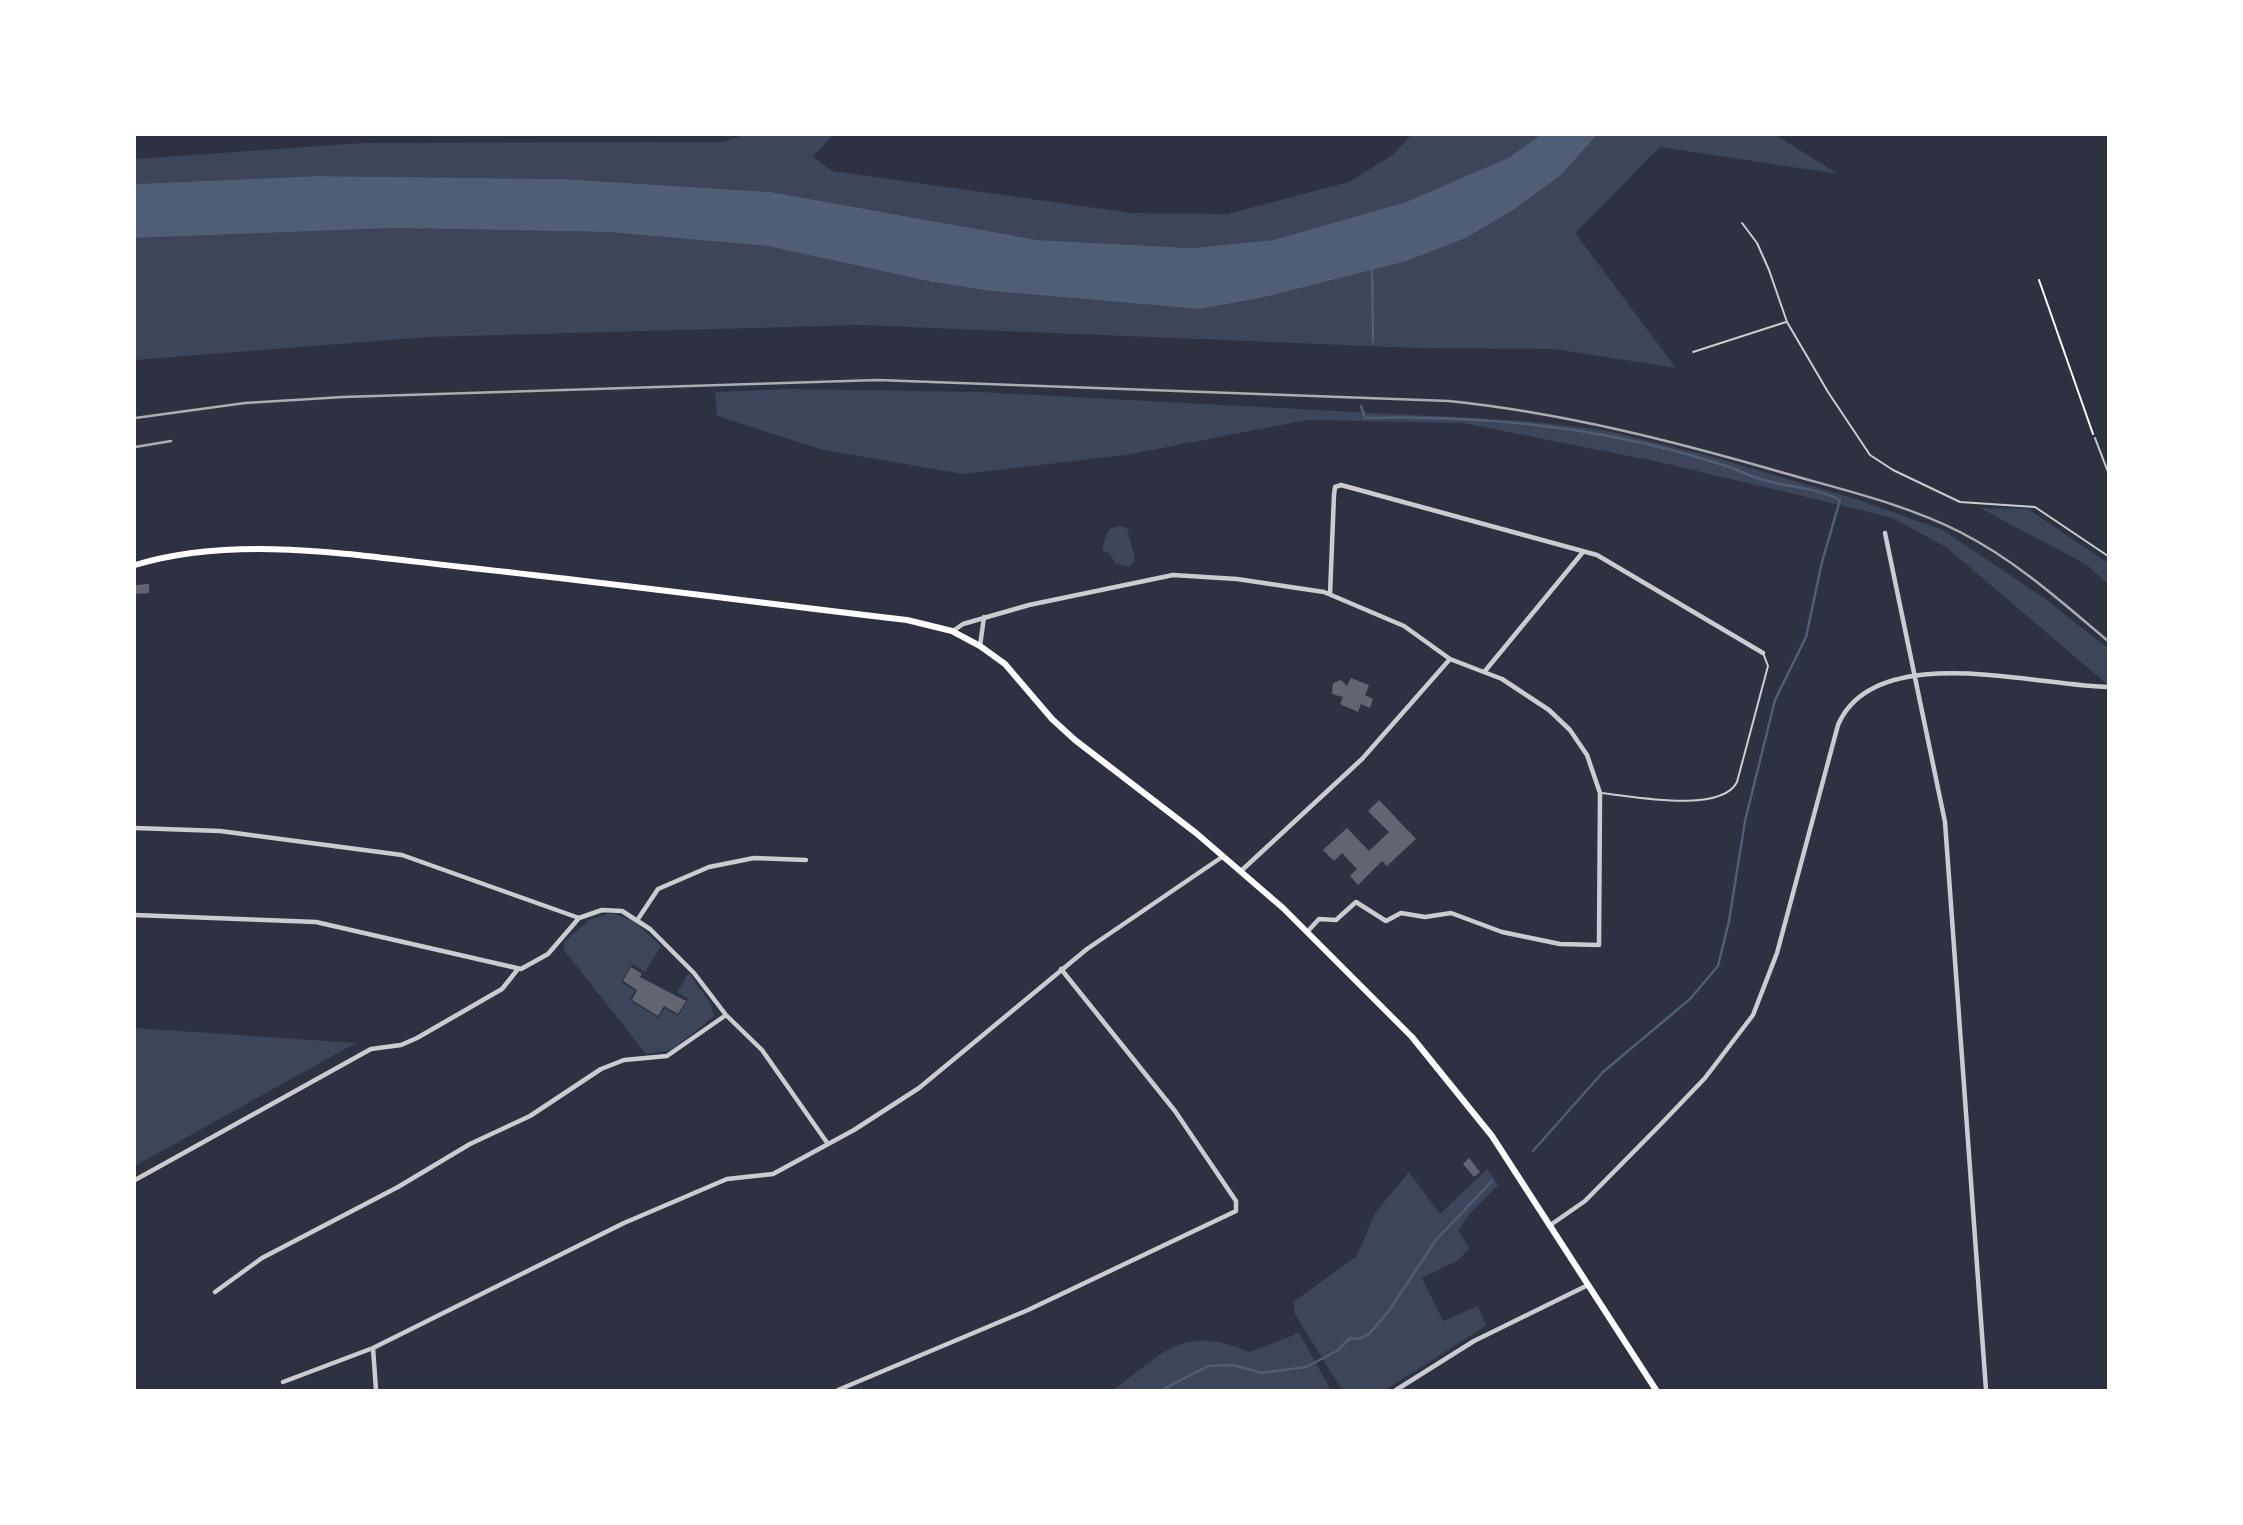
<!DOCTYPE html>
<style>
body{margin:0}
#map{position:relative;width:2243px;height:1525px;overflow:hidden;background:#2d3142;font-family:"Sofia Sans Condensed",sans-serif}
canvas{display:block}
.frame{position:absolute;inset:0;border:136px solid #fff;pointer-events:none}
</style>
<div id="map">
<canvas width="2243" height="1525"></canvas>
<div class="frame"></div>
</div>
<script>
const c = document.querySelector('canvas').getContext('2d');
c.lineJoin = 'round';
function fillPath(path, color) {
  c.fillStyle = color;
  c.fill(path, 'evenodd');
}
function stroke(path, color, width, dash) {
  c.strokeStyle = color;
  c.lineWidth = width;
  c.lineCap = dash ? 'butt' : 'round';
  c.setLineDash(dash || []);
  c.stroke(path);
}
fillPath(new Path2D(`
 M 743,135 L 833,135 L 813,157 L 832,171 L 1131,213 L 1227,214 L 1349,182 L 1394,154 L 1411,135 L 1540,135 L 1510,157 L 1406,202 L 1273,240 L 1191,248 L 1038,240 L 771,192 L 564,179 L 318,176 L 135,184 L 135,159 L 363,143 L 723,142 Z
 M 1597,135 L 1776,135 L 1838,174 L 1660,147 L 1575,233 L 1676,368 L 1554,349 L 1415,348 L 861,325 L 428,337 L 135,360 L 135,238 L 395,228 L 607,232 L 767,246 L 932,282 L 991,291 L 1199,309 L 1261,298 L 1404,262 L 1466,238 L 1515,209 L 1561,175 Z
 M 790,389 L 980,392 L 1525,421 L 1603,430 L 1710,456 L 1859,500 L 1943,530 L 2044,598 L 2108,648 L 2108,685 L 1946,547 L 1890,517 L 1659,462 L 1463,423 L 1307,420 L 1126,455 L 963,474 L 823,450 L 717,416 L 715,392 Z
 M 1980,508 L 2028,509 L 2108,563 L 2108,584 L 2087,565 Z
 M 1120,526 L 1127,528 L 1135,559 L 1130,567 L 1115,563 L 1110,554 L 1102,550 L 1106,535 L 1111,528 Z
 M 611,913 L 634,921 L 661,946 L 645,972 L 632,964 L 621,982 L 635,991 L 630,1000 L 658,1018 L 665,1008 L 678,1016 L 688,999 L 677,992 L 689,973 L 711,1004 L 714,1016 L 672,1050 L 646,1054 L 564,950 L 564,942 L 589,920 Z
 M 135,1028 L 356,1043 L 135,1166 Z
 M 1487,1169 L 1498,1185 L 1470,1213 L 1458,1231 L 1470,1248 L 1457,1261 L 1422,1278 L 1443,1321 L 1478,1306 L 1486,1326 L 1385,1390 L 1342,1390 L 1295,1314 L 1293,1302 L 1357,1256 L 1375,1213 L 1409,1172 L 1440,1214 Z
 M 1299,1333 L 1331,1390 L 1113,1390 C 1167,1351 1180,1324 1250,1352 Z`), '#3c4559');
fillPath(new Path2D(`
 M 1540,135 L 1597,135 L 1561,175 L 1515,209 L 1466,238 L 1404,262 L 1261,298 L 1199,309 L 991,291 L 932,282 L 767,246 L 607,232 L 395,228 L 135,238 L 135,184 L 318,176 L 564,179 L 771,192 L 1038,240 L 1191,248 L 1273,240 L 1406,202 L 1510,157 Z`), '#4f5d75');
stroke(new Path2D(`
 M 1372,268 L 1373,342
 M 1361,406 L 1365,418 C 1484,415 1609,428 1723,465 C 1737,469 1749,476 1763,480 C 1787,487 1818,488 1840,500 L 1822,562 L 1806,637 L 1775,700 L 1745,821 L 1729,921 L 1718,966 L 1690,999 L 1603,1072 L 1533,1151
 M 1162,1390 L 1208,1366 L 1233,1365 L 1262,1373 L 1306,1367 L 1337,1351 L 1350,1338 L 1359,1339 L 1369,1334 L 1388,1312 L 1436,1240 L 1492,1181`), '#4f5d75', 2.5);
fillPath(new Path2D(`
 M 149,584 L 149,593 L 135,594 L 135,585 Z
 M 1351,678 L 1369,685 L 1365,695 L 1373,699 L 1370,708 L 1361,704 L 1358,712 L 1340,704 L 1343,697 L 1332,694 L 1333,683 L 1341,680 L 1347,686 Z
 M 1379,800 L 1416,839 L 1387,866 L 1382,861 L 1358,885 L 1350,876 L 1357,869 L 1342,853 L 1334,861 L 1323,850 L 1347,828 L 1369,851 L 1389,832 L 1368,811 Z
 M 631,967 L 642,974 L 640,977 L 686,1001 L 678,1014 L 664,1006 L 658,1016 L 632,1000 L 637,990 L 623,981 Z
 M 1469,1158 L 1480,1172 L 1474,1177 L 1463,1164 Z`), '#626471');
stroke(new Path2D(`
 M 2039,280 L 2093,434`), '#fff', 2);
stroke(new Path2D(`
 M 1742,223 L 1757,243 L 1769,270 L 1787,322 L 1828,392 L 1870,455 L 1893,470 L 1960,502 L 2035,507 L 2108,556
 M 1693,352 L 1786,322
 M 2095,438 L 2108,472
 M 1601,793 C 1632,796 1721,814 1737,782 L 1768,666 L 1763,653`), '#caccd0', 2);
stroke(new Path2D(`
 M 1885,533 L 1945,822 L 1986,1390
 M 1330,594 L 1334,495 L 1335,487 L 1341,485 L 1597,555 L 1763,653
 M 953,631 L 963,624 L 1029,605 L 1173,575 L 1237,579 L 1324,592 L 1404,626 L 1450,659 L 1502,679 L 1549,710 L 1570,730 L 1587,755 L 1600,793 L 1599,945 L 1560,944 L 1502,932 L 1451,913 L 1425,917 L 1401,913 L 1386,921 L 1356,902 L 1336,920 L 1319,919 L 1308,931
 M 980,646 L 984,617
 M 1485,671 L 1583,552
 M 135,828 L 220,831 L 402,855 L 579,918 L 602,910 L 622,911 L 650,929 L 694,973 L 726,1015 L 762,1050 L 828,1144
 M 1241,871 L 1362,759 L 1450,659
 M 135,915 L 316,922 L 521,969 L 548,954 L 579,918
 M 638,919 L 658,889 L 709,867 L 754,858 L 806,860
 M 135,1180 L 371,1049 L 401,1045 L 417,1038 L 502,989 L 518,969
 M 1549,1226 L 1585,1201 L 1660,1125 L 1705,1078 L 1753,1015 L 1777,953 L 1838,725 C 1875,639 2037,686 2108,687
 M 215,1292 L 262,1258 L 398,1187 L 470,1144 L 530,1116 L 601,1069 L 624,1060 L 667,1056 L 726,1015
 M 373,1348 L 376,1390
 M 283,1382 L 373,1348 L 624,1223 L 727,1179 L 773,1174 L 854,1130 L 919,1088 L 1087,949 L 1222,857
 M 838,1390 L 1028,1310 L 1236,1211 L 1236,1201 L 1175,1111 L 1061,969
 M 1396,1390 L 1474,1341 L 1586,1286`), '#caccd0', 4.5);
stroke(new Path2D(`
 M 135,565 C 240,533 364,557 471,568 C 617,584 762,603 907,620 L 952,631 L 980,646 L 1005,664 L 1052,719 L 1075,740 L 1196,833 L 1283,908 L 1412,1037 L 1492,1136 L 1656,1390`), '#fff', 6);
stroke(new Path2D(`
 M 135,418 L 245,403 L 343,397 L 878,380 L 1449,401 C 1564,413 1673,441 1784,473 C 1843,490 1905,504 1960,532 C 2015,560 2061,601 2108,641
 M 135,447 L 171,441`), '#abadb3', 2.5);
</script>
